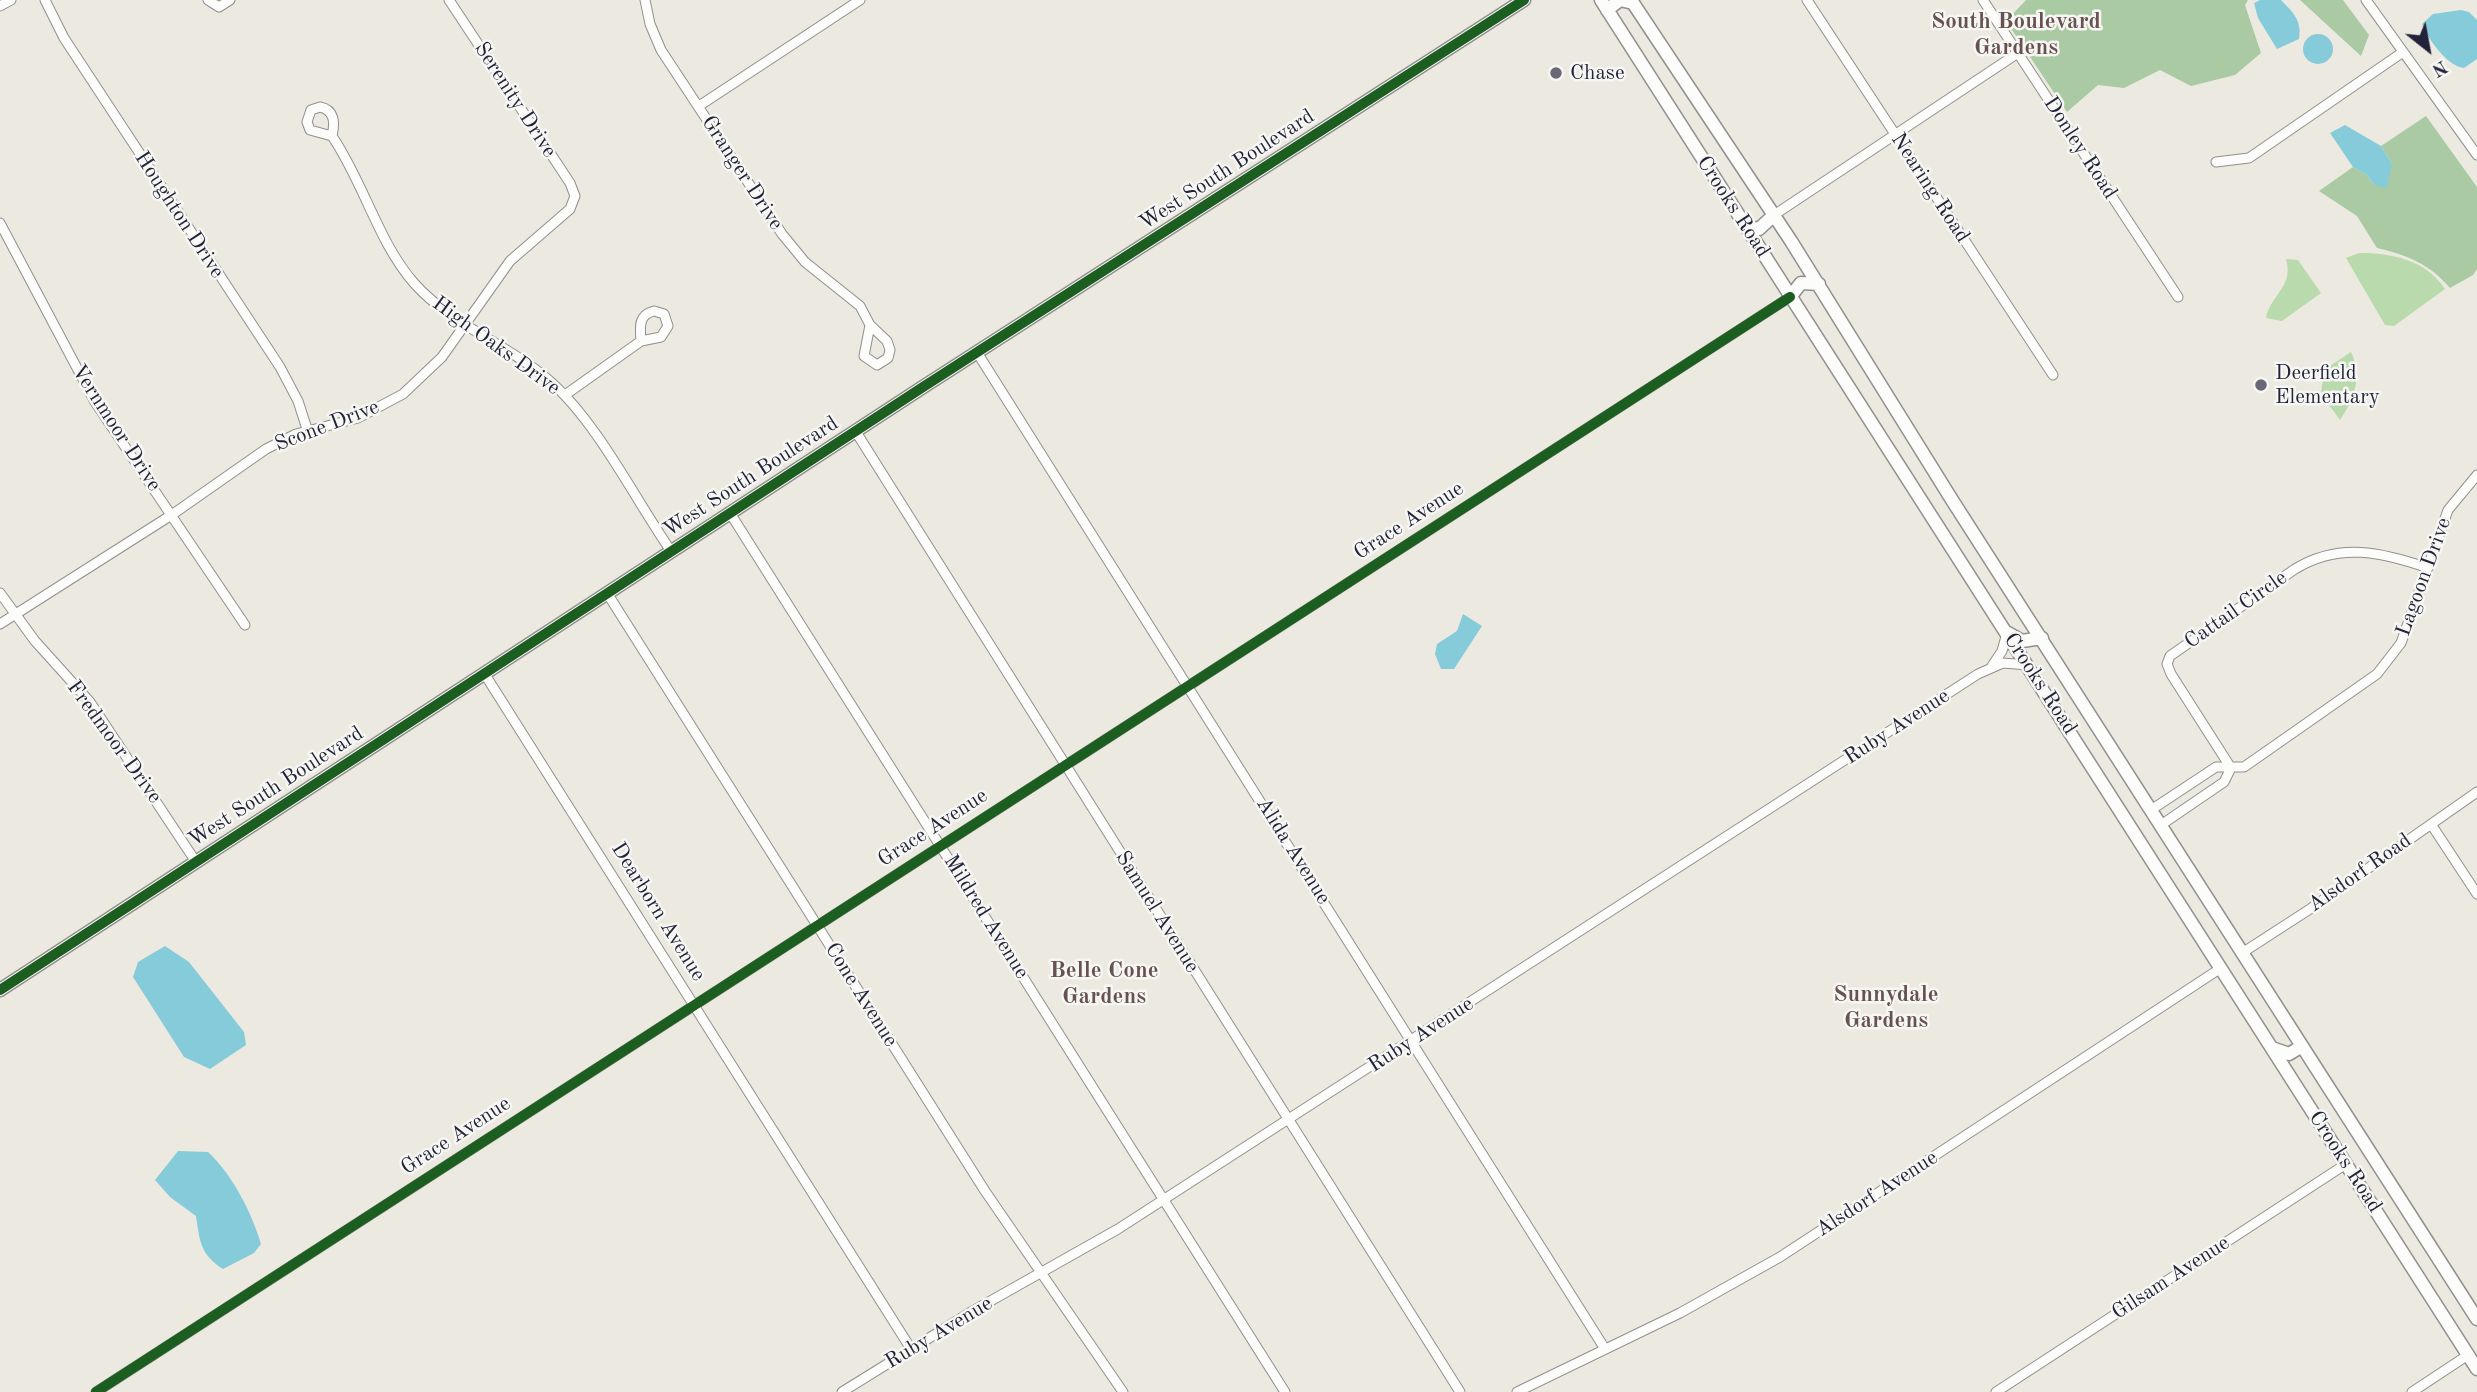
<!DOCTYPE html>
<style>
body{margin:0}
#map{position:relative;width:2477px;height:1392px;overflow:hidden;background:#ece9e0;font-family:"Old Standard TT",serif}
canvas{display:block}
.north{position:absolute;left:2393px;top:14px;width:70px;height:70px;-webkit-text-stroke:5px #f6f6f2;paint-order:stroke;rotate:149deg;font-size:19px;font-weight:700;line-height:28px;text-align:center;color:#22223b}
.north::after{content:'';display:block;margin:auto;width:24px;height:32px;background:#22223b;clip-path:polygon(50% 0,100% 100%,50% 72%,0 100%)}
</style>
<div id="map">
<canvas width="2477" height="1392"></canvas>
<div class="north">N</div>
</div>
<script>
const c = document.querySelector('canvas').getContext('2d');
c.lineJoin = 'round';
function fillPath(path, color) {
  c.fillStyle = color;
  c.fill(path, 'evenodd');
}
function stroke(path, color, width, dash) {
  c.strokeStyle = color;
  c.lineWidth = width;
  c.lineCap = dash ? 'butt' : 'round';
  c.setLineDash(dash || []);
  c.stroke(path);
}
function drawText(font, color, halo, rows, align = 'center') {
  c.font = font + ' "Old Standard TT",serif';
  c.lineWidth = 5;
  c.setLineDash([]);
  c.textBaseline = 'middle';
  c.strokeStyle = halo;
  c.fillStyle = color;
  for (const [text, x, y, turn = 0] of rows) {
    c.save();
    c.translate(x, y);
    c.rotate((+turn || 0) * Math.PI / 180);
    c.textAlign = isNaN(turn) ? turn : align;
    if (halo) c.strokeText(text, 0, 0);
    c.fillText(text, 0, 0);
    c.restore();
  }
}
fillPath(new Path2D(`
 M 2359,253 C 2392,253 2426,260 2445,289 L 2394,326 L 2385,325 L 2346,258 Z
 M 2286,259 L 2298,260 L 2321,293 L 2282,321 L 2266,318 C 2271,294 2294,287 2286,259 Z
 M 2351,352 C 2363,376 2354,399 2340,420 L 2321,394 L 2324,370 Z`), '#b8daad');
fillPath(new Path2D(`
 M 2026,0 L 2248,0 L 2245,5 L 2261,53 L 2235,75 L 2191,86 L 2160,70 L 2124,88 L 2098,85 L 2067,112 L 2006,21 Z
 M 2300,0 L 2343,0 L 2369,35 L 2361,56 Z
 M 2426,116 L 2477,187 L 2477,269 L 2473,275 L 2450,288 C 2430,264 2407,255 2377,248 L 2357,216 L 2319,191 L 2353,167 L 2367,175 L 2374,185 L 2392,164 L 2381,146 Z`), '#a9caa3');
fillPath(new Path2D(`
 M 2260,0 L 2281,0 C 2294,13 2302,21 2299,39 L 2277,49 L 2258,18 L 2254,3 Z
 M 2461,10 L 2469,12 L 2477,20 L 2477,59 L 2464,68 C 2447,66 2428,39 2422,24 L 2433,14 Z
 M2303 49a15 15 0 1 1 30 0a15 15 0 1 1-30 0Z
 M 2345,125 L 2381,146 L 2392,164 L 2387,188 L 2374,185 L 2367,175 L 2353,167 L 2330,133 Z
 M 1463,614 L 1482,626 L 1454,669 L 1441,669 L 1435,654 L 1437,644 L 1457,631 Z
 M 165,946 L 189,962 L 244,1032 L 246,1045 L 210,1069 L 184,1057 L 133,977 L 138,962 Z
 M 178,1151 L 208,1152 C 232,1174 252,1213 261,1244 L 254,1253 L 223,1269 C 200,1254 200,1242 196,1216 L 170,1197 L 155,1180 Z`), '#86cbda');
const minor = new Path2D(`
 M 45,0 L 64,38 L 280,367 L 298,401 L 308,432
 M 208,0 L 219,7 L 230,0
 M 645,0 L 650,24 L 661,50 L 782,234 L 805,262 L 860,306 L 870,325 L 887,341 L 890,350 L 888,358 L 877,365 L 864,356 L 870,325
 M 1807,0 L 2053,375
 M 1983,0 L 2178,297
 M 2366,0 L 2477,155
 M 0,6 L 11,0
 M 699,106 L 860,0
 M 332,136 L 310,130 L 307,122 L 311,110 L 320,107 C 335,110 335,123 332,136 C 364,183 378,242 414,283 C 452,326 510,345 552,383 C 598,424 635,499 671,551
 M 2216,162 L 2249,158 L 2403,52
 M 1774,215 L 2018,53
 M 0,223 L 95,402 L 245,625
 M 978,354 L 1605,1349
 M 565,395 L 641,341 L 661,337 L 668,326 L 664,314 L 654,311 C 638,315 640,327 641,341
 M 856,432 L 1460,1392
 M 730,513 L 1285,1392
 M 0,593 L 35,641 L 90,702 L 196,862
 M 607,593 L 985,1191 L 1123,1392
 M 0,624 L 173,514 L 266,449 L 296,434 L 358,418 L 403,394 L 442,357 L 510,261 L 570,209 L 575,196 L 570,183 L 449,0
 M 1992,666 L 2002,651 L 2007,633
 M 484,673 L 911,1349
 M 2231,768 L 2171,674 L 2167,664 L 2170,656 L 2295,569 C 2339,542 2382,552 2428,568
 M 2151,810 L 2216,767 L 2244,767 L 2377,674 L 2401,643 L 2448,510 L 2477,475
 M 2431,824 L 2477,894
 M 2161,825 L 2224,782 L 2231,768
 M 2242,953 L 2310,909 L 2477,792
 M 96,1392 L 1790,297
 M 842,1392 L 971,1312 L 1118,1229 L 1978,674 L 2003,663 L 2028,665
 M 1517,1392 L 1680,1313 L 1780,1257 L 2221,968
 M 1996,1392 L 2346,1164
 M 2412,1392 L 2468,1355`);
const tertiary = new Path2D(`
 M 0,990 L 923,387 L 1524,0`);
const secondary = new Path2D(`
 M 1601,0 L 2477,1369
 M 1631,0 L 1791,241 L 1952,500 L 2477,1319
 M 1607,10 L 1620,0 L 1633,3
 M 1745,226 L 1759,229 L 1774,215
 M 1790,297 L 1801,283 L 1819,284
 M 2008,633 L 2022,641 L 2042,638
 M 2272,1048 L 2289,1054 L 2302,1046`);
stroke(minor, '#918f8f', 11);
stroke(tertiary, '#918f8f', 15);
stroke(secondary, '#918f8f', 15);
stroke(minor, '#fcfcfa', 9);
stroke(tertiary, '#fcfcfa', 12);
stroke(secondary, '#fcfcfa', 12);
stroke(new Path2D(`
 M 0,990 L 923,387 L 1524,0
 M 96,1392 L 1790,297`), '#1b5e20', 10);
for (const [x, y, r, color] of [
 [1556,73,7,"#696875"],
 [2261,385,7,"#696875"]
]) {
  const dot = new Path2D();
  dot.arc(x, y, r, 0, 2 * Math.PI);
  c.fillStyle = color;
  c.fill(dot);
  stroke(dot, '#f6f6f2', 2.5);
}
drawText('21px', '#22223b', '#f6f6f2', [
 ["Chase",1570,73],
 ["Deerfield",2275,373],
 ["Elementary",2275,397]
], 'left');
drawText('21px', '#22223b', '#f6f6f2', [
 ["Serenity Drive",515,100,57],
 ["Donley Road",2080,148,57],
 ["West South Boulevard",1227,170,-33],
 ["Granger Drive",742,173,57],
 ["Nearing Road",1930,188,57],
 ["Crooks Road",1733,207,57],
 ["Houghton Drive",179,215,57],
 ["High Oaks Drive",496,346,36],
 ["Scone Drive",327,426,-21],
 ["Vernmoor Drive",116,428,57],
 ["West South Boulevard",751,477,-33],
 ["Grace Avenue",1409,521,-33],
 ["Lagoon Drive",2424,577,-70],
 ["Cattail Circle",2236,610,-35],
 ["Crooks Road",2040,684,57],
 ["Ruby Avenue",1897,727,-33],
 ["Fredmoor Drive",114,742,54],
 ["West South Boulevard",276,787,-33],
 ["Grace Avenue",933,828,-33],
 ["Alida Avenue",1293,851,58],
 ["Alsdorf Road",2360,873,-35],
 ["Dearborn Avenue",658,912,58],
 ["Samuel Avenue",1157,912,58],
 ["Mildred Avenue",986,917,58],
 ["Cone Avenue",861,995,58],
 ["Ruby Avenue",1421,1035,-33],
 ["Grace Avenue",456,1136,-33],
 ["Crooks Road",2345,1162,57],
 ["Alsdorf Avenue",1877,1194,-33],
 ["Gilsam Avenue",2171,1278,-33],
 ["Ruby Avenue",939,1333,-31]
]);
drawText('bold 23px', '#675151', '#f6f6f2', [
 ["South Boulevard",2016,22],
 ["Gardens",2016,48],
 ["Belle Cone",1104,971],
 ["Gardens",1104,997],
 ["Sunnydale",1886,995],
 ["Gardens",1886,1021]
]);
</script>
